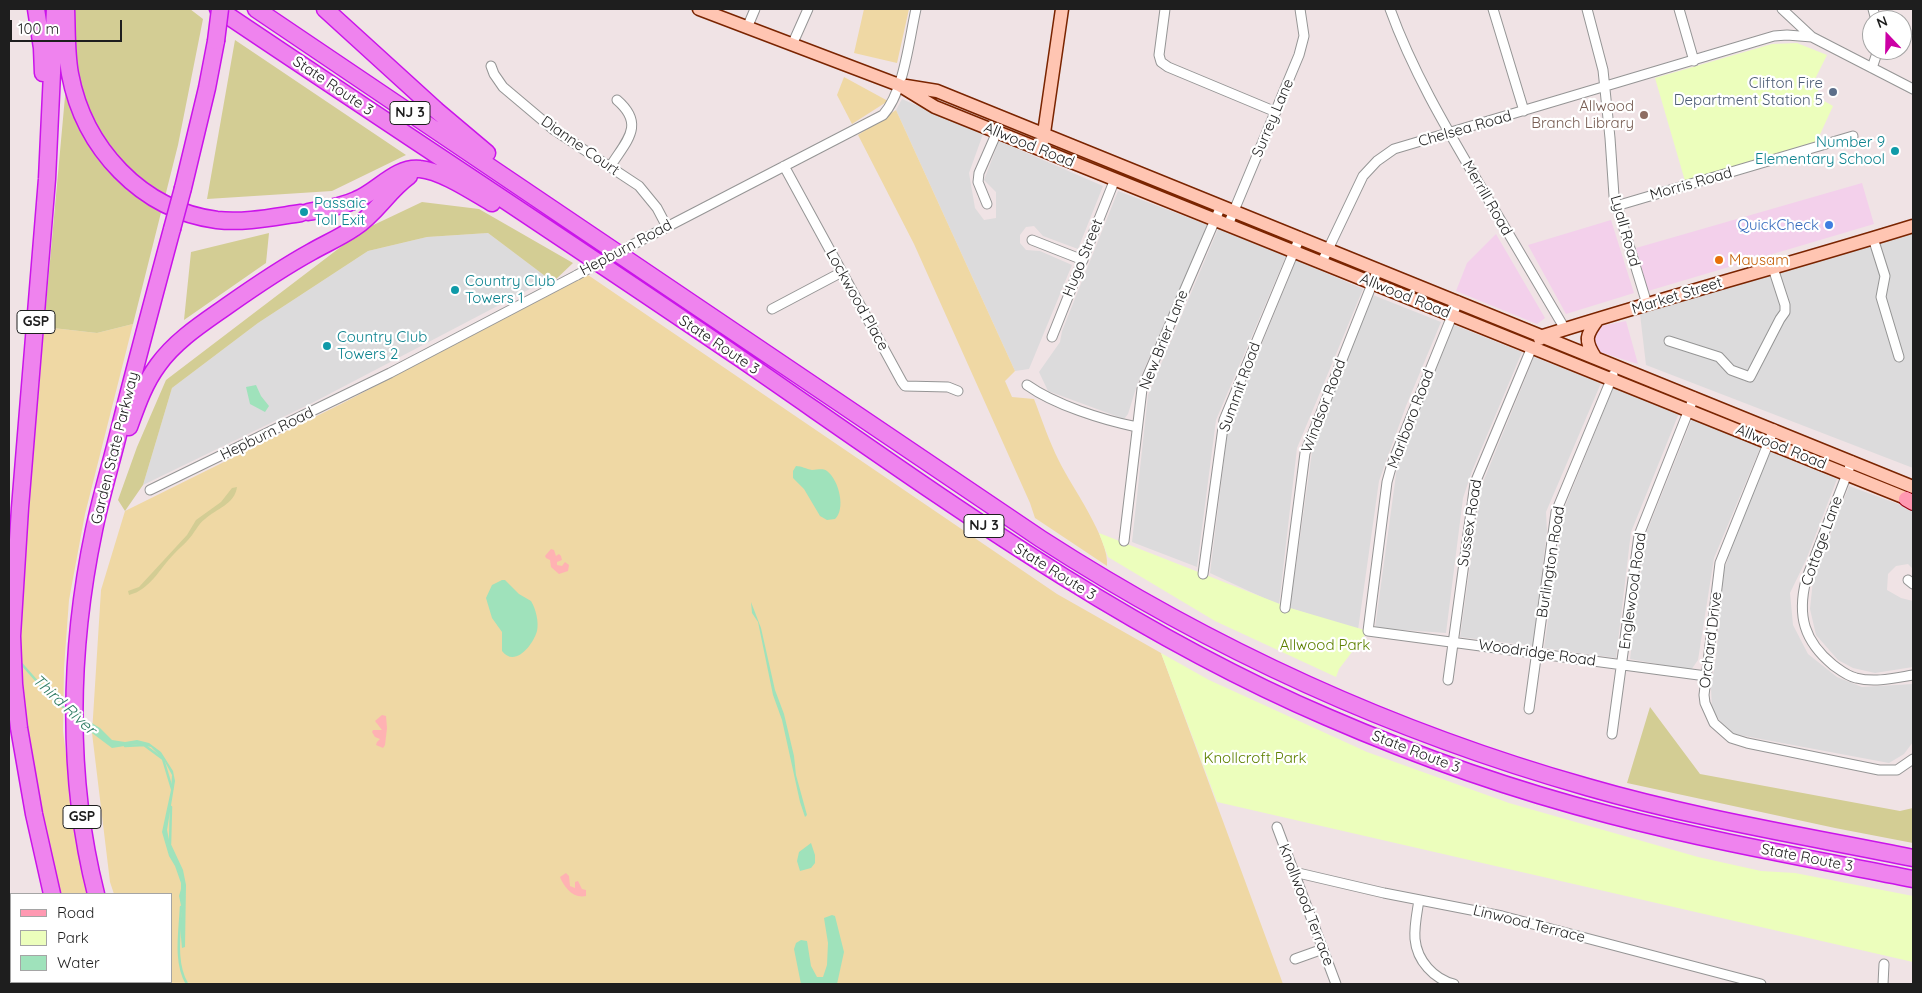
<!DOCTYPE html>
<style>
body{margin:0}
#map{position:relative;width:1922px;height:993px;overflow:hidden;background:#f0e3e5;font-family:Quicksand,sans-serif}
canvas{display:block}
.frame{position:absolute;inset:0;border:10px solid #1e1e1e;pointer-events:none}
.legend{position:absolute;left:10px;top:893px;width:162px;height:90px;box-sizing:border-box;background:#fff;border:1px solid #a5a5a5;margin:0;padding:6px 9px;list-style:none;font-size:15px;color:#1e1e1e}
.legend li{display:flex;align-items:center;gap:10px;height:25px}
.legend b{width:25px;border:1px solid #a5a5a5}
.north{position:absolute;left:1862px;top:10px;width:50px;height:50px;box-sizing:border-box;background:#fff;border:1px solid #a5a5a5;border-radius:50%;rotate:339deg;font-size:14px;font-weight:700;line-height:20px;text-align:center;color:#1e1e1e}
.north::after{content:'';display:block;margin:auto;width:18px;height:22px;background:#cc00a5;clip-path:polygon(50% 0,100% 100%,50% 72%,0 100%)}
.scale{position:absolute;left:10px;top:20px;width:112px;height:22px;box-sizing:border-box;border:2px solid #1e1e1e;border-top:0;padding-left:6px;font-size:15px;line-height:18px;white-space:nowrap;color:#1e1e1e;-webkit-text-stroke:4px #fff;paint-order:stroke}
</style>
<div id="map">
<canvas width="1922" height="993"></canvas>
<div class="frame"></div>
<ul class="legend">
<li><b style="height:6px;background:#ff99b2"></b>Road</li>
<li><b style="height:14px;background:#ecfebc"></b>Park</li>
<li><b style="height:14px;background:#9fe2bb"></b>Water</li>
</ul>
<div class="north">N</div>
<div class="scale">100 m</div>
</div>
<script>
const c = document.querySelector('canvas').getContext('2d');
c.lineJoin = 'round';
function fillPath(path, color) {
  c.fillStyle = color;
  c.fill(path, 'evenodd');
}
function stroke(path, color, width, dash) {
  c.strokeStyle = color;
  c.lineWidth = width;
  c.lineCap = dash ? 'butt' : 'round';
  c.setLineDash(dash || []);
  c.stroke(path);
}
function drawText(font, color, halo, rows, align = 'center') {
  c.font = font + ' Quicksand,sans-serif';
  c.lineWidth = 4.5;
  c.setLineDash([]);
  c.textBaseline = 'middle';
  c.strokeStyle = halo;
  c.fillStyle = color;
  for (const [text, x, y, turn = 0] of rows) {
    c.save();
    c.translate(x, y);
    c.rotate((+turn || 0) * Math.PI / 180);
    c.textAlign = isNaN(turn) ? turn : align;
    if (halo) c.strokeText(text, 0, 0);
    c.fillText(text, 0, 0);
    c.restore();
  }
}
fillPath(new Path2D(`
 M 902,99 L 983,134 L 969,173 L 975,208 L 984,220 L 996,218 L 996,192 L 984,180 L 999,141 L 1103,186 L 1078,249 L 1043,236 L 1034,226 L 1026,227 L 1020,235 L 1020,243 L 1026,250 L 1040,251 L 1072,265 L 1029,369 L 1015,371 L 896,110 Z
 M 1118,191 L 1208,225 L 1137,385 L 1128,414 L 1124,419 L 1048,391 L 1039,372 L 1060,342 L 1062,331 Z
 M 1218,229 L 1286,256 L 1216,420 L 1197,567 L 1132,542 L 1148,395 Z
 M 1913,232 L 1913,468 L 1646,365 L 1640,314 Z
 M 488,233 L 549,279 L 314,402 L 143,485 L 172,388 L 258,323 L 368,251 L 427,237 Z
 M 1296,260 L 1363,289 L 1297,448 L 1279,605 L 1210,573 L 1228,427 Z
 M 1373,295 L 1441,322 L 1406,406 L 1379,481 L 1358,630 L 1290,608 L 1313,445 Z
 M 1454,325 L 1522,352 L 1472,471 L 1463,498 L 1446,633 L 1375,628 L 1398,460 Z
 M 1534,357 L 1601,383 L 1546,512 L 1547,531 L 1533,646 L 1460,637 L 1481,487 Z
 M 1613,388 L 1679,413 L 1631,532 L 1616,658 L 1544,648 L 1564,509 Z
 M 1692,419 L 1761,446 L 1714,558 L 1698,660 L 1691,670 L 1630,659 L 1645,536 Z
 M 1766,450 L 1837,479 L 1806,560 L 1790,593 L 1793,625 L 1808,654 L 1837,677 L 1862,687 L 1913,684 L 1913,742 L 1904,754 L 1889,763 L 1734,734 L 1721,722 L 1712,710 L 1711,688 L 1716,657 L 1724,570 Z
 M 1849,486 L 1909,508 L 1913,511 L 1913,569 L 1908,564 L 1896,566 L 1888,574 L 1887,590 L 1901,598 L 1913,601 L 1913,667 L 1875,673 L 1853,668 L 1838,660 L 1816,635 L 1810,609 L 1813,580 Z`), '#dcdbdc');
fillPath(new Path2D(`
 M 1862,183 L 1874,224 L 1648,291 L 1636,248 Z
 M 1611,220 L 1634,293 L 1566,314 L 1528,245 Z
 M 1496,234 L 1545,318 L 1537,324 L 1456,291 L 1467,263 Z
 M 1626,321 L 1638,364 L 1596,351 L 1592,339 L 1596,327 Z`), '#f3d0eb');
fillPath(new Path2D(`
 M 864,9 L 909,9 L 897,63 L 854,53 Z
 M 844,77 L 888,101 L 852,124 L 837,95 Z
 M 896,110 L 1015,371 L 1005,381 L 1012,397 L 1034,399 C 1042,420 1049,441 1059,461 C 1071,486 1110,539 1107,566 L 1035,518 L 1030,503 L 914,244 L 858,135 Z
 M 588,275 L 1057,594 L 1161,653 L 1283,984 L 141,984 L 140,982 L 171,982 L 171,894 L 114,894 L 110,882 L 92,733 L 101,590 L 125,511 L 341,404 Z
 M 133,324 L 85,514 L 69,600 L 64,668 L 63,731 L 75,827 L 88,894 L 58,894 L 30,771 L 19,676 L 19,621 L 44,327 L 97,333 Z`), '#efd8a4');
fillPath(new Path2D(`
 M 73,9 L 190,9 L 203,19 L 178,145 L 133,324 L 97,333 L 44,327 Z
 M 235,40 L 406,155 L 332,191 L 207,199 Z
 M 422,202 L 479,209 L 573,263 L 553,282 L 488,233 L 427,237 L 368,251 L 258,323 L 172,388 L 143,485 L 125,511 L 118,500 L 137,447 L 166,380 L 363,230 Z
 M 269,233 L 266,263 L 184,320 L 191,252 Z
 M 237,487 C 235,504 216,509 205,519 C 198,524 194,534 188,540 C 184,545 178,549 174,554 C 160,568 150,590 129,595 L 128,591 L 139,587 L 187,535 L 196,520 L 221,502 L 232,488 Z
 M 1650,707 L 1700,774 L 1900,811 L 1913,808 L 1913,843 L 1835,828 L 1627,783 Z`), '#d3cd94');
fillPath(new Path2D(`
 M 551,549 L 554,550 L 556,556 L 559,554 L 561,556 L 562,560 L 557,562 L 557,565 L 562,566 L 565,562 L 569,565 L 568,571 L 559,574 L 551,567 L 550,560 L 546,558 L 545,556 Z
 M 382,715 L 386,716 L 387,728 L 385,745 L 383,748 L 376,745 L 377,742 L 380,739 L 375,737 L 372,732 L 373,730 L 382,730 L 375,721 Z
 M 566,873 L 569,876 L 570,886 L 575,888 L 575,882 L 578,881 L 582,889 L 586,890 L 586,896 C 573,899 564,887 560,877 Z`), '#ffb2b3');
fillPath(new Path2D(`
 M 1797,43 L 1827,55 L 1813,83 L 1820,87 L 1815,96 L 1833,106 L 1817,141 L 1685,181 L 1655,78 L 1772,44 Z
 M 1099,533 L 1290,608 L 1368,631 L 1339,669 L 1336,677 L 1215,621 L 1108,557 Z
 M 1161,653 L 1209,680 L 1367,752 L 1509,803 L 1698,857 L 1761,871 L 1795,873 L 1913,896 L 1913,962 L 1217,802 Z`), '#ecfebc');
fillPath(new Path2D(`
 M 256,385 L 261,396 L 269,406 L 265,412 L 250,404 L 246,387 Z
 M 796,466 C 802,466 806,469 812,470 C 818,470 822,468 827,471 C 839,480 846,509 835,519 L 827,520 L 820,516 L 804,489 L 793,478 L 793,471 Z
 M 502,580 L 505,580 L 519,594 L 531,601 C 536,609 539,622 537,631 C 533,645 515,668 502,651 L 502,632 L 492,618 L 486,598 L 492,585 Z
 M 751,602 L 761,628 L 775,690 L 784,714 L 794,756 L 796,775 L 807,815 L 805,817 L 800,802 L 782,720 L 773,695 L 758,622 L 752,613 Z
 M 85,719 L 100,728 L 112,740 L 125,742 L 137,740 L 149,743 L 161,752 L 173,771 L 175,781 L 167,830 L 169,840 L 183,870 L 186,885 L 185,947 L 182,948 L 180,927 L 182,910 L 179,896 L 181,889 L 181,883 L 175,866 L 169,856 L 162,832 L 171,790 L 172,775 L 164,760 L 151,747 L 137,744 L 112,748 L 84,727 Z
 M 811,843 L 815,855 L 815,863 L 811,868 L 800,871 L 797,861 L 799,852 Z
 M 832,915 L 835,916 L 844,952 L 837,984 L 801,984 L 794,949 L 796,943 L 801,940 L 807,941 L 811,966 L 817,977 L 823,977 L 827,965 L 828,943 L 824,918 Z`), '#9fe2bb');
stroke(new Path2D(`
 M 19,661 L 50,696 L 68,711
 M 125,746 L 144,745 L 163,759 L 172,789
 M 170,844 L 171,807
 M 181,907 C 180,931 174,962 187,984`), '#9fe2bb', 2.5);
const street = new Path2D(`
 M 1165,9 L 1159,55 L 1161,62 L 1168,67 L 1276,112
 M 1390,9 C 1412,70 1445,126 1478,182 C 1507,231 1536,280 1565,329
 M 1493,9 L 1524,111
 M 1587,9 L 1603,70 L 1610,138 L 1614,196 L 1647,304
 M 1679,9 L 1694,61
 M 1782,9 L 1812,37 L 1913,89
 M 1873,9 L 1876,20
 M 747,28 L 755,9
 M 792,45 L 808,9
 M 491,66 L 494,74 L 503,87 L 554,130 L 639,186 L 657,208 L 667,227
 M 1872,68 L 1878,50
 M 784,166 L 902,382 L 905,386 L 948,387 L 958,391
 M 610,167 C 626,141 646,125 617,100
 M 987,204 L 978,182 L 979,173 L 997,132
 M 1616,206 L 1853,136
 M 1228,225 L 1299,55 L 1304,36 L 1300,9
 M 1873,238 L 1885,276 L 1881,297 L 1899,357
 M 1032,240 L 1083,260
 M 634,244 L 883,115 C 904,92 909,40 916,9
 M 1322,262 L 1363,176 L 1377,161 L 1394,149 L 1774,36 L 1787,35 L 1812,37
 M 1458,301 L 1392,464 L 1387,482 L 1368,631 L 1706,676
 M 772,309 L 842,272
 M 1052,337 L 1115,179
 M 1669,341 L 1719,357 L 1731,370 L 1750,377 L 1780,319 L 1785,312 L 1785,305 L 1773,268
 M 1027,385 C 1055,405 1103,420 1137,427
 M 1774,429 L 1720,563 L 1704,695 L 1705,703 L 1714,723 L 1731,738 L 1747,743 L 1879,770 L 1897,770 L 1913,759
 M 1852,461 L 1806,580 C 1797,616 1804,641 1833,665 C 1840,670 1847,676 1856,678 C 1875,683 1895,678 1913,675
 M 150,490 L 390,373 L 577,275
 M 1124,541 L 1142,389 L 1221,206
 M 1203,574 L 1224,420 L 1300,237
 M 1908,580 L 1913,584
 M 1285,608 L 1305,453 L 1378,269
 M 1448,680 L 1475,483 L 1532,347
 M 1529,709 L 1556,512 L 1613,375
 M 1612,734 L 1639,535 L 1694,397
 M 1277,827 L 1336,984
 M 1294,872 L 1384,893 L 1502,916 L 1761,984
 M 1419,900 C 1417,913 1414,926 1415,939 C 1417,961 1434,979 1454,984
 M 1295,959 L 1323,949
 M 1883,984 L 1884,964`);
const secondary = new Path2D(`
 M 699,9 L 899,85 L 935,107 L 1913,501
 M 906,86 L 937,91 L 1913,487
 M 1043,140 L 1062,9
 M 1540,339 L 1543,336 C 1666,297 1790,264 1913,226
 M 1595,357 C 1584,340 1586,335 1598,319`);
const primary = new Path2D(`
 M 1906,499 L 1913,503`);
const highway = new Path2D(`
 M 36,9 L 42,48 L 43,73
 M 66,9 C 67,30 66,52 70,74 C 84,148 141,210 217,220 C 245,223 273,217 301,213
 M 218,9 C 392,126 568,241 741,359 C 930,489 1115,626 1327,717 C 1419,757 1513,790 1610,815 C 1710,841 1812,859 1913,879
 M 256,9 L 1041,539 C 1210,648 1393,732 1587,787 C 1694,818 1804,836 1913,858
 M 325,9 L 436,110 L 487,153
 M 183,188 L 207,88 L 216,41
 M 308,212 C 324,209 341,207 356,200 C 377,192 396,166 420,169 C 442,171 473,192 492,203
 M 129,427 C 137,405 144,384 158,365 C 176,340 203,323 227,306 C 254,287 282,268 311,252 C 325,244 341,237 354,228 C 376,214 388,191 409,176
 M 52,894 L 34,814 L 19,728 L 14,684 L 12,636 L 20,508 L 47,179 L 55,9
 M 96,894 C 66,776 69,649 94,530 C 101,496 111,464 119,431 C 136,363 154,296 172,229
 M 82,982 L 83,984
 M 120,982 L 121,984`);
stroke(street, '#959595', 11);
stroke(secondary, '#7a2400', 15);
stroke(primary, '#980015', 16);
stroke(highway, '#ca14ea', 19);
stroke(street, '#fff', 9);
stroke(secondary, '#ffc5b2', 12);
stroke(primary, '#ff99b2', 14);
stroke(highway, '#ef83ee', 16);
const streetBridge = new Path2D(`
 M 577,275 L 634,244`);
const highwayBridge = new Path2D(`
 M 216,41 L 220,9
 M 172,229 L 183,188`);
stroke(streetBridge, '#959595', 11, []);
stroke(highwayBridge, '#ca14ea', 19, []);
stroke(streetBridge, '#fff', 9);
stroke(highwayBridge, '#ef83ee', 16);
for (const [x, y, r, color] of [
 [1833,92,5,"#5c6f8a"],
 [1644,115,5,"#8d6e63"],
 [1895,151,5,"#0f9aa8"],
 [304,212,5,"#0f9aa8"],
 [1829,225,5,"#3f7fe0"],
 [1719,260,5,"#e8710a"],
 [455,290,5,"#0f9aa8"],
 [327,346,5,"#0f9aa8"]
]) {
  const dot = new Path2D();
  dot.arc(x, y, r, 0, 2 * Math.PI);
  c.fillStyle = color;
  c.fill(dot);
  stroke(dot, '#fff', 2);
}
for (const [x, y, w] of [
 [410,113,40],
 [36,322,38],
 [984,526,40],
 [82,817,38]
]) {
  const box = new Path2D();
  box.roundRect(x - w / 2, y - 11.5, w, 23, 4);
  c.fillStyle = '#fff';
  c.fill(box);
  stroke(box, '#1e1e1e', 1);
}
drawText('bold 14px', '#1e1e1e', null, [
 ["NJ 3",410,113],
 ["GSP",36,322],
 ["NJ 3",984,526],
 ["GSP",82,817]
]);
drawText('15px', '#4e5e75', '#fff', [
 ["Clifton Fire",1823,83],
 ["Department Station 5",1823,100]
], 'right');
drawText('15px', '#1e1e1e', '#fff', [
 ["State Route 3",333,86,34],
 ["Surrey Lane",1273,118,-67],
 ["Chelsea Road",1465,129,-16],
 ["Allwood Road",1029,145,22],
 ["Dianne Court",580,146,35],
 ["Morris Road",1691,184,-16],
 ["Merrill Road",1487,198,60],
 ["Lyall Road",1625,231,74],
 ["Hepburn Road",626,248,-28],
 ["Hugo Street",1083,258,-68],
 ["Allwood Road",1405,296,22],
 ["Market Street",1677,296,-17],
 ["Lockwood Place",857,300,61],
 ["New Brier Lane",1164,340,-68],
 ["State Route 3",719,345,34],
 ["Summit Road",1240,387,-70],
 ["Windsor Road",1324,406,-69],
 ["Marlboro Road",1411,419,-69],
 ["Hepburn Road",267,434,-26],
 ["Allwood Road",1781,447,22],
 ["Garden State Parkway",115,448,-76],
 ["Sussex Road",1470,523,-81],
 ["Cottage Lane",1822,541,-70],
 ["Burlington Road",1551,562,-81],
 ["State Route 3",1055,572,32],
 ["Englewood Road",1633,591,-82],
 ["Orchard Drive",1711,640,-83],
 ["Woodridge Road",1537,653,8],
 ["State Route 3",1416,752,21],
 ["State Route 3",1807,858,11],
 ["Knollwood Terrace",1306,905,69],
 ["Linwood Terrace",1529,924,14]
]);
drawText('15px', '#785e54', '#fff', [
 ["Allwood",1634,106],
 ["Branch Library",1634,123]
], 'right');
drawText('15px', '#0d838f', '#fff', [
 ["Number 9",1885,142,"right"],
 ["Elementary School",1885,159,"right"],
 ["Passaic",314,203],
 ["Toll Exit",314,220],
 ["Country Club",465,281],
 ["Towers 1",465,298],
 ["Country Club",337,337],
 ["Towers 2",337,354]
], 'left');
drawText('15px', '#366cbe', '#fff', [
 ["QuickCheck",1819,225]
], 'right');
drawText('15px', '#c56008', '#fff', [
 ["Mausam",1729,260]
], 'left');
drawText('15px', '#5e8102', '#fff', [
 ["Allwood Park",1325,645],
 ["Knollcroft Park",1255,758]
]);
drawText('italic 16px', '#307d65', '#fff', [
 ["Third River",64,705,43]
]);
</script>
